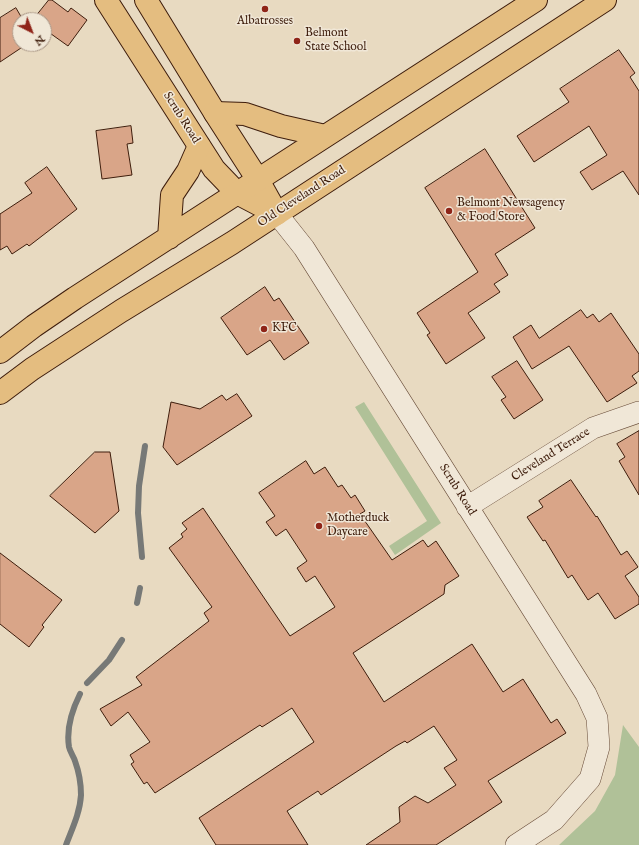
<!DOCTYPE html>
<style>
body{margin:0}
#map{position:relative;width:639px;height:845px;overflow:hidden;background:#e8dac1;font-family:"IM FELL English",serif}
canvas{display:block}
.north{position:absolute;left:12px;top:12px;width:40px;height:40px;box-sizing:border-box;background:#f0e7d7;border:1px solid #a99686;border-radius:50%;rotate:138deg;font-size:11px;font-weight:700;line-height:16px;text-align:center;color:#3e1d0c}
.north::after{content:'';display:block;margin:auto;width:14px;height:18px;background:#8f2418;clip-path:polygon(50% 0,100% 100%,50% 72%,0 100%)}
</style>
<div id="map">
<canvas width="639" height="845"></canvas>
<div class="north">N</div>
</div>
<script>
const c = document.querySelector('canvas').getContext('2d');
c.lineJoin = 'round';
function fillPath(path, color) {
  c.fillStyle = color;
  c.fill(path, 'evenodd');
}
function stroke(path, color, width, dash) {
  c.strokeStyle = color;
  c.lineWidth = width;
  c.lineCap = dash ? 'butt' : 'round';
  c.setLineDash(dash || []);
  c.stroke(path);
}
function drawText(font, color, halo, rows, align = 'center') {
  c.font = font + ' "IM FELL English",serif';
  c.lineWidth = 3;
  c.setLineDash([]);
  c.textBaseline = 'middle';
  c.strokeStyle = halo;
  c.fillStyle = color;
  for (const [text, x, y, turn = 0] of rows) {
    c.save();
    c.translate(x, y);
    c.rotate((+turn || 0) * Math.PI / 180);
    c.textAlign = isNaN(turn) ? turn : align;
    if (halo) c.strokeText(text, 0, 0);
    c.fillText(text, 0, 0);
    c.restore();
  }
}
fillPath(new Path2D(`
 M 364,402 L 441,523 L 395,555 L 389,546 L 427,521 L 355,407 Z
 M 623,725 L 639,747 L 639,845 L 559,845 L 595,811 L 615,775 Z`), '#b0c198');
stroke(new Path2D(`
 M 142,557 L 138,513 L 139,486 L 145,446
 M 137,603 L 140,588
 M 87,683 L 109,660 L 122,640
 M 66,845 C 72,829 80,813 81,795 C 81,784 79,772 75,761 C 74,757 70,752 69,747 C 66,728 72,710 80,694`), '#777977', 6);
const building = new Path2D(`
 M 49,0 L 52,0 L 68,12 L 71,8 L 87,20 L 68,46 L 47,31 L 44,33 L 44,20 L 33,20 Z
 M 16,8 L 23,20 L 20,20 L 20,44 L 27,44 L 0,62 L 0,18 Z
 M 619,50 L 635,73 L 630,77 L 639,91 L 639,195 L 623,171 L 592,190 L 580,172 L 607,155 L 589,126 L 534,162 L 517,136 L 569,102 L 560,89 Z
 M 131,126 L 133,143 L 127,144 L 132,175 L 102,179 L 96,131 Z
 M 485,149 L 535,228 L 495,254 L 508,275 L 494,284 L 500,292 L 468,313 L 485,338 L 446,364 L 427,335 L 430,333 L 417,313 L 478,272 L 425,188 Z
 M 47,167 L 77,209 L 29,246 L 27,244 L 12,254 L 7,246 L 0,250 L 0,214 L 32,193 L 25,183 Z
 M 265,287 L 274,301 L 279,298 L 309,343 L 284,360 L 270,340 L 247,355 L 221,318 Z
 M 581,310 L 587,318 L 593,314 L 599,322 L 611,313 L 639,354 L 639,371 L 632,376 L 637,383 L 607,402 L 569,346 L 532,369 L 513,337 L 531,325 L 539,338 Z
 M 517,361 L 543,400 L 514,419 L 501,400 L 506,397 L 492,377 Z
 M 237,394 L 252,416 L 177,465 L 163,447 L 171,402 L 200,409 L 222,395 L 226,400 Z
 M 639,431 L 639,495 L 619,461 L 625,457 L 617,444 Z
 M 95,452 L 110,452 L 119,511 L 95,533 L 50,496 Z
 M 306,461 L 314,474 L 325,467 L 338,487 L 342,485 L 351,498 L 355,495 L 365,511 L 360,514 L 392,560 L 423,540 L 428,547 L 436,541 L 459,576 L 445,585 L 444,594 L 353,653 L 384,702 L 472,644 L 503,692 L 523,679 L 551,723 L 557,719 L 566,733 L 488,781 L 502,802 L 436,845 L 366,845 L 400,822 L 399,807 L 415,796 L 428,803 L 456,785 L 444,768 L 457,760 L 434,726 L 407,743 L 405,741 L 396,746 L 321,795 L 318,791 L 287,811 L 308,845 L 216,845 L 199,818 L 314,742 L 292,708 L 262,727 L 260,725 L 155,793 L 147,782 L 144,784 L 131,764 L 134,762 L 130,755 L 150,742 L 128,712 L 111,726 L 100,709 L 142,685 L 136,677 L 209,621 L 204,613 L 212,607 L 169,548 L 183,537 L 181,534 L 187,529 L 182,523 L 203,508 L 290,636 L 335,607 L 315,576 L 306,582 L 297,568 L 307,561 L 286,529 L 276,536 L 266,522 L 275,516 L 259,493 Z
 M 571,480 L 596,517 L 597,516 L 621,555 L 627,551 L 638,567 L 625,576 L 639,597 L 639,604 L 615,619 L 598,593 L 588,600 L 572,575 L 568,578 L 545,540 L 543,541 L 527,517 L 543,507 L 539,501 Z
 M 0,553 L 62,600 L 42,625 L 44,627 L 29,647 L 0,624 Z`);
fillPath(building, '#d9a588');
stroke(building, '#3e1d0c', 1);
const minor = new Path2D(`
 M 277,214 L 304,248 L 586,694 L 597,718 L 599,747 L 590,779 L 554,820 L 516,845
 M 467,507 L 593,428 L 639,412`);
const major = new Path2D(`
 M 106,0 L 214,169 L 237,193 L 277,214
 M 146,0 L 215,113 L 258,180 L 277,214`);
const highway = new Path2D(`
 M 215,113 L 245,114 L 281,126 L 325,136
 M 169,238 L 172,195 L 188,171 L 199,146
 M 0,352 L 34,326 L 75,298 L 536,0
 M 0,393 L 32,369 L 121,311 L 232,243 L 605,0`);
stroke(minor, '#684c39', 22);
stroke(major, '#3e1d0c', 24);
stroke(highway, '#3e1d0c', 24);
stroke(minor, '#f0e7d7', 21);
stroke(major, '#e4bd80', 22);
stroke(highway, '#e4bd80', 22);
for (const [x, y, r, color] of [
 [265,9,4,"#8f2418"],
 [297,41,4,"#8f2418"],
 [449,211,4,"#8f2418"],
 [264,329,4,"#8f2418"],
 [319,526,4,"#8f2418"]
]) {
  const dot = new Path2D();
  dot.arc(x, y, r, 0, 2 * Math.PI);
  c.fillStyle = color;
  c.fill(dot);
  stroke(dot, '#f0e7d7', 1.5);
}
drawText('12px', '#3e1d0c', '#f0e7d7', [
 ["Albatrosses",265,22,"center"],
 ["Belmont",305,34],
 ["State School",305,48],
 ["Belmont Newsagency",457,204],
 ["& Food Store",457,218],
 ["KFC",272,329],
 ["Motherduck",327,519],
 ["Daycare",327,533]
], 'left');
drawText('12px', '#3e1d0c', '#f0e7d7', [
 ["Scrub Road",181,118,58],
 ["Old Cleveland Road",302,197,-33],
 ["Cleveland Terrace",551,455,-32],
 ["Scrub Road",457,490,58]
]);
</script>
